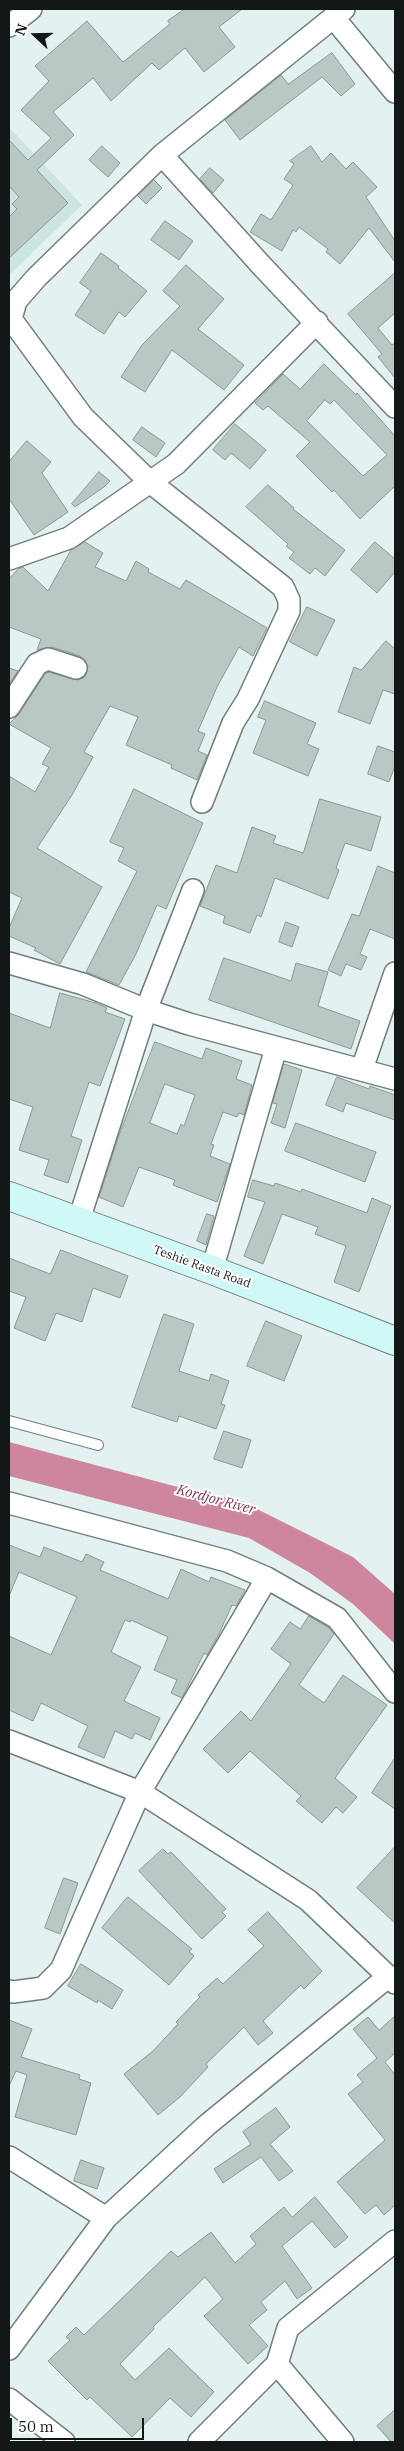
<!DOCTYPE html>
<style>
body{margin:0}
#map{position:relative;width:404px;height:2451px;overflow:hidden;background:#e3f2f0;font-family:"IBM Plex Serif",serif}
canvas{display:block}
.frame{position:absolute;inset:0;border:10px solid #121817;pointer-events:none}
.north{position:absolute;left:10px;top:10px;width:50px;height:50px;-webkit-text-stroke:4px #fff;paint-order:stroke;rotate:291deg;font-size:14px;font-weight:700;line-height:20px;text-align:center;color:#121817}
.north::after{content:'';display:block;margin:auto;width:18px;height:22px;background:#121817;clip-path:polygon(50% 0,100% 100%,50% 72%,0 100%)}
.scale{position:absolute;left:10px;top:2418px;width:134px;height:22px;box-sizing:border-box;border:2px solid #121817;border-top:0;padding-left:6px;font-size:15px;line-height:18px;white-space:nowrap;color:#121817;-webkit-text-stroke:4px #fff;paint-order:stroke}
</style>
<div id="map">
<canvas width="404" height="2451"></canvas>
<div class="frame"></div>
<div class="north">N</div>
<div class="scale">50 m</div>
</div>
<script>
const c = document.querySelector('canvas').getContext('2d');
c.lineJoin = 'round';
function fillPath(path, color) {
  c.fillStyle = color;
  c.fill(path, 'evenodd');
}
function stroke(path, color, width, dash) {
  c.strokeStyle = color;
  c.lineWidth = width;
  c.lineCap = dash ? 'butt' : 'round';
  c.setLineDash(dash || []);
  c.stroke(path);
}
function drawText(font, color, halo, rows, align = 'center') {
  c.font = font + ' "IBM Plex Serif",serif';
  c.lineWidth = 4;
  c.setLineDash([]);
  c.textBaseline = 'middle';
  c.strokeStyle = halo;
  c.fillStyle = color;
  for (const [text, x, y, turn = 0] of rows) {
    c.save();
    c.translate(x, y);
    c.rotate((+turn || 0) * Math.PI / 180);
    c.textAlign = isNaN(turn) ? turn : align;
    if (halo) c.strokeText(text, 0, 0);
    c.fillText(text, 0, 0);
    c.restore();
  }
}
fillPath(new Path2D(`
 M 9,127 L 82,205 L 9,275 Z`), '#cde5e2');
fillPath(new Path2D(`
 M 9,1442 L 174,1486 L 241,1501 L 353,1557 L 395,1594 L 395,1644 L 353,1604 L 310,1573 L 249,1538 L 9,1476 Z`), '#ce869e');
const building = new Path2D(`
 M 185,9 L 242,9 L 219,27 L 235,47 L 204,72 L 185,48 L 159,70 L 152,63 L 111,101 L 93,78 L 53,112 L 74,135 L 37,170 L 68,203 L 9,258 L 9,217 L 17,209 L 12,204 L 19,197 L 9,186 L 9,140 L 28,160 L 51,138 L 21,110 L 49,81 L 35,66 L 87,21 L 123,62 L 170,24 L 168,21 Z
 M 332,53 L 355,84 L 341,96 L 322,77 L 240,140 L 225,120 L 281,75 L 288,84 Z
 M 102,146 L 120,163 L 108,177 L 89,160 Z
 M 311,146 L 322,162 L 331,153 L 346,169 L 353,162 L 377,187 L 366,197 L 395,241 L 395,262 L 369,228 L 340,264 L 326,252 L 328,249 L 299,227 L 296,232 L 293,230 L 282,251 L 250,232 L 261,214 L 271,220 L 293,185 L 284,179 L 294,164 L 290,161 Z
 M 210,168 L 224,180 L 213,193 L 200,179 Z
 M 154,180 L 162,188 L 146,204 L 138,196 Z
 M 165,221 L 193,241 L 179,260 L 151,240 Z
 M 101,253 L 119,266 L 118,268 L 147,291 L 125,317 L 119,312 L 104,334 L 75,315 L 91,291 L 80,283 Z
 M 186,265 L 224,299 L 198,329 L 244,365 L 224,390 L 172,350 L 145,392 L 121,377 L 142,345 L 180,306 L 163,291 Z
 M 395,273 L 395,313 L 378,328 L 392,345 L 395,343 L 395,378 L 378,357 L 382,354 L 348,314 Z
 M 324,364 L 356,395 L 357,393 L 395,436 L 395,486 L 360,519 L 334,490 L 332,492 L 296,456 L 310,442 L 268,406 L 263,410 L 255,403 L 283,374 L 300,389 ZM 325,400 L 330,404 L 334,400 L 387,455 L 363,476 L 307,421 Z
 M 235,424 L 266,450 L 250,469 L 231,453 L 225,460 L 213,450 Z
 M 142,427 L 165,443 L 156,457 L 133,440 Z
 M 27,441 L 51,462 L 42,473 L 68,512 L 34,535 L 9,499 L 9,462 Z
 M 99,472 L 110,481 L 104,487 L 75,507 L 72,504 Z
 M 268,485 L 294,508 L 293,509 L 345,550 L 325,576 L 315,568 L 310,574 L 289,558 L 294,552 L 286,546 L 288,544 L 246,507 Z
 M 85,542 L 103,553 L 95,567 L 126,581 L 136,561 L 149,569 L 148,572 L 180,589 L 186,580 L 267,628 L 253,656 L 239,647 L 217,687 L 198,731 L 205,734 L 198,751 L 207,755 L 197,780 L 171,768 L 172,765 L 126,745 L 138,717 L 110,706 L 84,752 L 93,757 L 72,795 L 37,848 L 102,887 L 60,964 L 34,950 L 36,948 L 9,936 L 9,928 L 22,898 L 9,892 L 9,776 L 35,792 L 49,767 L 42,764 L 51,748 L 9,724 L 19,714 L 45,674 L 49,672 L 78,680 L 85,677 L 88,666 L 80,656 L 52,647 L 37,650 L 41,639 L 9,627 L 9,579 L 18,569 L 23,567 L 48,591 L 71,550 Z
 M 375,542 L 395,559 L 395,572 L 377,593 L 351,570 Z
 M 307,607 L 335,620 L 317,656 L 290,642 Z
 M 386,641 L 395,649 L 395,694 L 383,690 L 370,724 L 338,712 L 354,667 L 361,670 Z
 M 9,668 L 18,671 L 9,684 Z
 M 265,701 L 316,723 L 307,744 L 319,749 L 308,776 L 253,753 L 266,720 L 258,717 Z
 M 378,746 L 395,752 L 395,766 L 389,782 L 368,774 Z
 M 134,789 L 203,823 L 166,909 L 157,905 L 136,954 L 119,985 L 86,972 L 137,871 L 118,861 L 124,848 L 110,842 Z
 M 320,799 L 381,817 L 371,851 L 345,843 L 336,868 L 339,870 L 328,899 L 275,878 L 261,917 L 257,915 L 250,933 L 223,923 L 225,916 L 200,906 L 216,865 L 237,873 L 252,827 L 276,836 L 273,843 L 303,853 Z
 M 378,866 L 395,873 L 395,939 L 370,929 L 360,954 L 367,957 L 361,970 L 346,964 L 341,976 L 328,970 L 352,914 L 359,916 Z
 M 286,922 L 299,927 L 292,947 L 279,942 Z
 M 224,958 L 291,981 L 296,963 L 328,972 L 318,1006 L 360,1021 L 351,1049 L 209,1000 Z
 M 60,993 L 96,1003 L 107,1008 L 105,1012 L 125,1019 L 100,1086 L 89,1082 L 71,1136 L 82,1140 L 68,1183 L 44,1175 L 49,1160 L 19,1150 L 33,1107 L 9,1099 L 9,1013 L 50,1028 Z
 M 155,1042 L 202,1059 L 206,1048 L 242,1061 L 236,1079 L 252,1085 L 244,1115 L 239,1113 L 237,1117 L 223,1112 L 211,1144 L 214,1145 L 210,1156 L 230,1164 L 217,1202 L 173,1185 L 175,1180 L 139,1167 L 123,1207 L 99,1197 L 118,1138 ZM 165,1084 L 195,1095 L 184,1126 L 181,1124 L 177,1134 L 150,1123 Z
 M 284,1064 L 302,1070 L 285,1128 L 271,1123 L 277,1104 L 273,1103 Z
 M 337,1077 L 369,1089 L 370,1086 L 395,1095 L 395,1120 L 346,1103 L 343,1112 L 326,1105 Z
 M 296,1123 L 376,1152 L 365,1182 L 285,1151 Z
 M 253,1180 L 274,1186 L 275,1183 L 301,1192 L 302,1189 L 367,1213 L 372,1198 L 391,1206 L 359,1292 L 334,1282 L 346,1246 L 315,1234 L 318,1227 L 282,1214 L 263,1264 L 244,1256 L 265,1202 L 248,1197 Z
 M 207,1214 L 214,1216 L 206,1245 L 197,1241 Z
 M 61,1250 L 128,1276 L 120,1298 L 93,1288 L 82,1322 L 56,1313 L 45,1341 L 14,1328 L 26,1297 L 9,1291 L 9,1258 L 50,1274 Z
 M 164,1314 L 194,1324 L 179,1371 L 209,1381 L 211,1374 L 229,1381 L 221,1404 L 225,1405 L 216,1429 L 179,1416 L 177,1422 L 132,1407 Z
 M 266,1321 L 302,1336 L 284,1381 L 247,1366 Z
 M 224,1431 L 251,1440 L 242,1468 L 214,1459 Z
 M 9,1545 L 40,1557 L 44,1547 L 82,1562 L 86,1554 L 104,1562 L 100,1570 L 168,1599 L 181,1569 L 209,1582 L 211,1577 L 245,1590 L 236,1606 L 232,1605 L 219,1634 L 207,1655 L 204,1653 L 182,1698 L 171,1693 L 177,1680 L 154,1670 L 168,1637 L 131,1620 L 130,1622 L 125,1620 L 111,1652 L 141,1667 L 124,1701 L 160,1718 L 150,1740 L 135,1733 L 132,1739 L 115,1731 L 104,1758 L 78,1747 L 88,1726 L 41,1703 L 33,1721 L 9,1710 L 9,1636 L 51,1655 L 77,1597 L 19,1572 L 9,1596 Z
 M 309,1616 L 329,1628 L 334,1634 L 299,1685 L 324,1703 L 343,1675 L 387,1705 L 335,1778 L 357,1797 L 343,1813 L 336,1807 L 322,1823 L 296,1801 L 301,1796 L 250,1751 L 228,1773 L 203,1749 L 241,1711 L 251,1721 L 291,1664 L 271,1649 L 290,1622 L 300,1629 Z
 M 395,1758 L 395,1809 L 372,1793 Z
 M 395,1847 L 395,1923 L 357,1888 Z
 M 163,1849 L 168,1854 L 171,1852 L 226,1909 L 222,1912 L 226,1916 L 202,1939 L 139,1871 Z
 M 64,1878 L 78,1883 L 60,1934 L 45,1928 Z
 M 128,1897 L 192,1949 L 189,1951 L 194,1956 L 169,1985 L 102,1928 Z
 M 268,1912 L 322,1971 L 304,1989 L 301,1985 L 263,2021 L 273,2033 L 258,2045 L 244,2027 L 206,2064 L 208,2067 L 180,2097 L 158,2115 L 124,2074 L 153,2051 L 178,2024 L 176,2022 L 200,1997 L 198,1995 L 217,1978 L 223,1984 L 264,1946 L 248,1930 Z
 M 81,1964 L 123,1990 L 112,2009 L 98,2000 L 97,2003 L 68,1986 Z
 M 395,2016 L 395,2053 L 385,2062 L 395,2075 L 395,2205 L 384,2215 L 376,2205 L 365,2214 L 337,2182 L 385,2140 L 348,2094 L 363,2082 L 357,2075 L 377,2058 L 353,2029 L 368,2017 L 379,2030 Z
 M 9,2020 L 32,2029 L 21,2057 L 80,2075 L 79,2079 L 91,2083 L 76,2135 L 15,2117 L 27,2075 L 16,2071 L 9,2086 Z
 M 276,2108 L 290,2127 L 270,2144 L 293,2171 L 279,2181 L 261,2157 L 223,2183 L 214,2169 L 251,2144 L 243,2132 Z
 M 81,2160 L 104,2168 L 97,2189 L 74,2181 Z
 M 315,2197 L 348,2237 L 335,2248 L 312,2221 L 282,2246 L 312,2288 L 297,2299 L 285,2281 L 261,2302 L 267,2310 L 249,2325 L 268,2346 L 248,2364 L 204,2316 L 223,2299 L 205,2277 L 153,2327 L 154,2329 L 120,2364 L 135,2380 L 169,2348 L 214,2392 L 191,2417 L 170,2398 L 132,2437 L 90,2397 L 87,2400 L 48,2361 L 70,2340 L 66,2337 L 76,2327 L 84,2335 L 171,2251 L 178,2257 L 211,2232 L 235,2263 L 256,2244 L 250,2236 L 284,2207 L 292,2217 Z
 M 395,2410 L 395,2442 L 391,2442 L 377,2426 Z`);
fillPath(building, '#b9c7c5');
stroke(building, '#8a9896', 1);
const service = new Path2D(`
 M 9,1421 L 98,1445`);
const minor = new Path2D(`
 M 333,17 L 395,92
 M 9,26 L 31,9
 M 162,155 L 261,265 L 395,407
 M 9,559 L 69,538 L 176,464 L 317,322
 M 9,707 L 37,664 L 48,659 L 76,668
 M 202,802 L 233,723 L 248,699 L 289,611 L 289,600 L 283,587 L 150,482 L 83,417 L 11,319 L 16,301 L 36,278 L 162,155 L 344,9
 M 9,963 L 83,984 L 146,1010 L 189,1024 L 395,1079
 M 362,1069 L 395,973
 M 78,1223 L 146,1010 L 193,890
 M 212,1270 L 276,1048
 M 9,1503 L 227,1561 L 267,1578 L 337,1618 L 395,1692
 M 9,1741 L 140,1792 L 308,1900 L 395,1983
 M 9,1991 L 13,1992 L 43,1988 L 61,1970 L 140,1792 L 267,1578
 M 9,2157 L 106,2218
 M 9,2349 L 106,2218 L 207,2125 L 389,1976
 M 277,2364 L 343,2442
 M 9,2399 L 64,2442
 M 199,2442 L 277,2364 L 288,2328 L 395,2241`);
const secondary = new Path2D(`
 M 9,1196 L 212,1270 L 395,1341`);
stroke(service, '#717e7d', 12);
stroke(minor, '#717e7d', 24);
stroke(secondary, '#717e7d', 30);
stroke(service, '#fff', 10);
stroke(minor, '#fff', 21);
stroke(secondary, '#cff8f6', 28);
drawText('12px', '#121817', '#fff', [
 ["Teshie Rasta Road",202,1267,20]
]);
drawText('italic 14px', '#852f52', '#fff', [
 ["Kordjor River",216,1500,15]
]);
</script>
